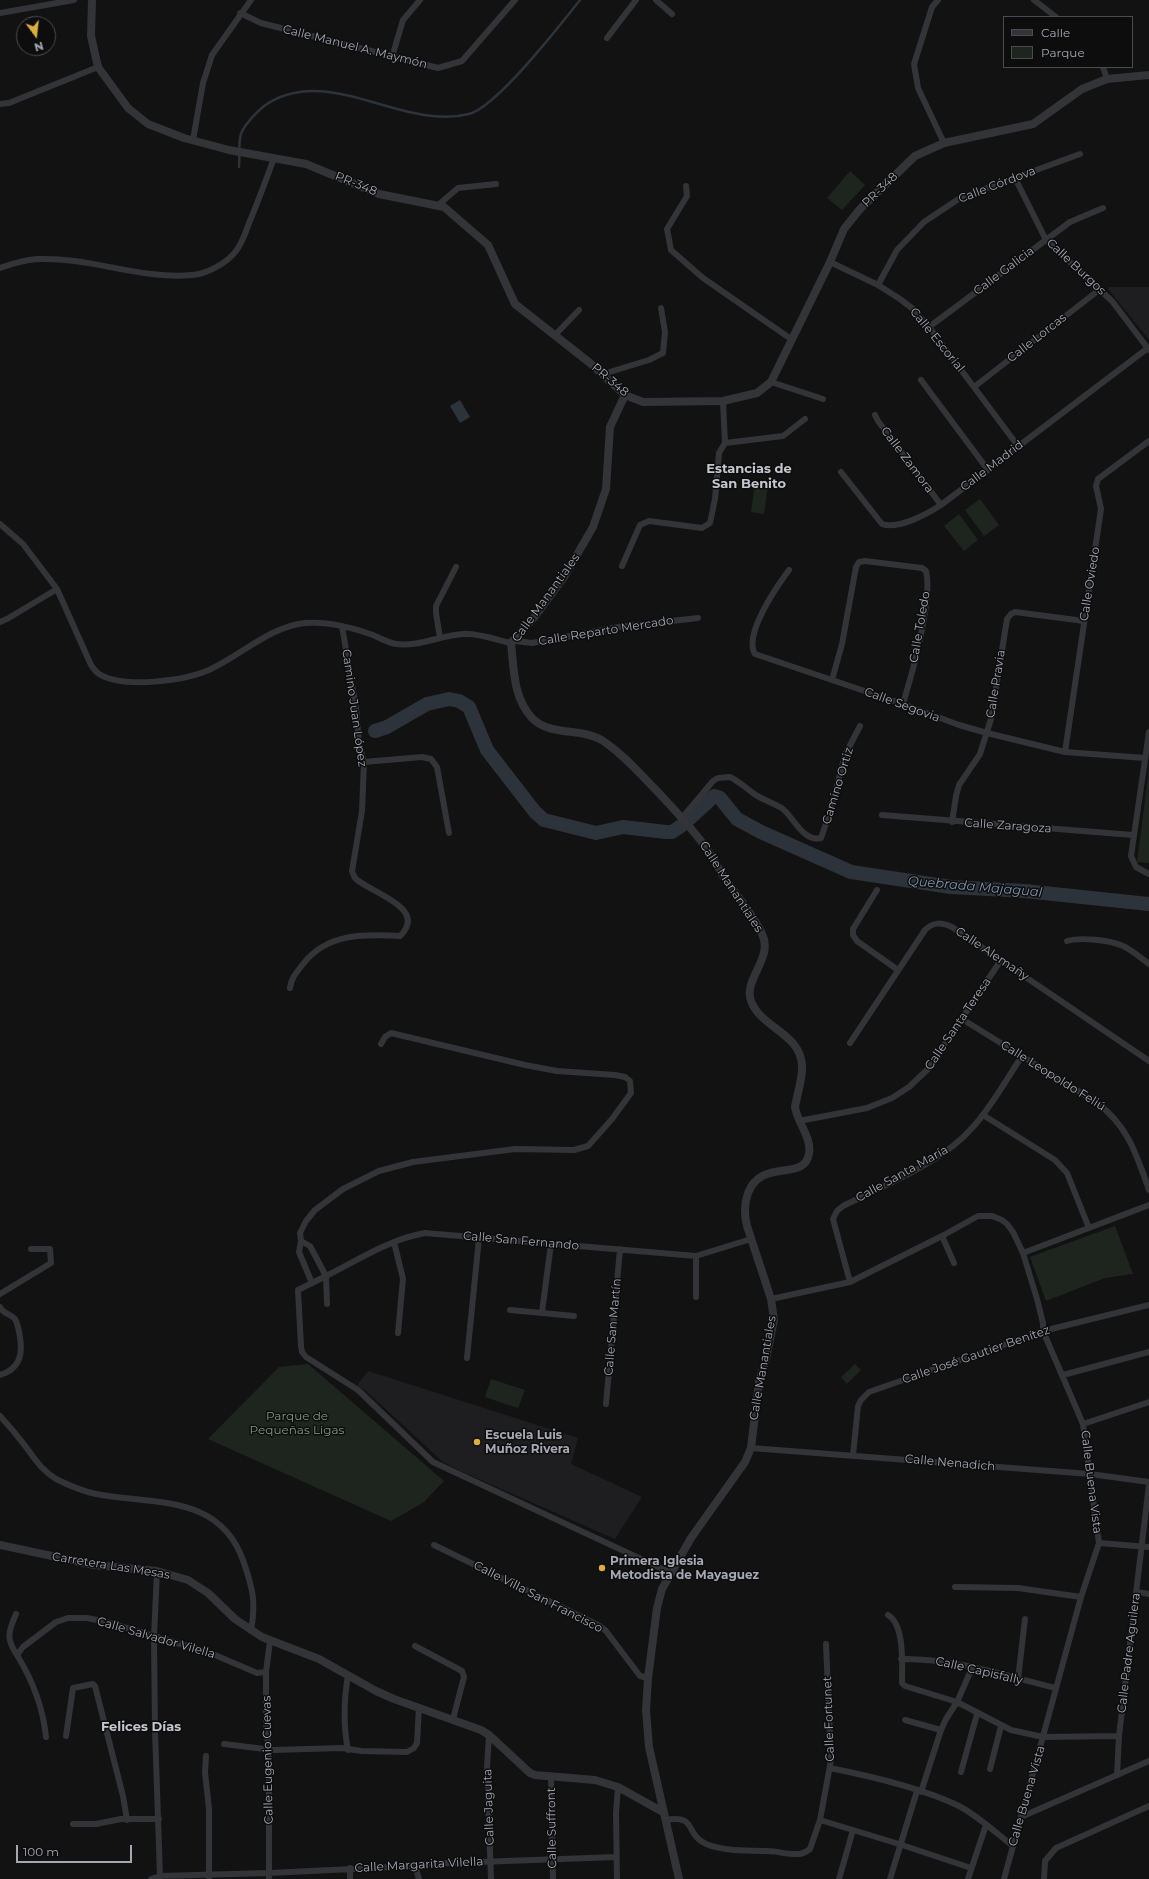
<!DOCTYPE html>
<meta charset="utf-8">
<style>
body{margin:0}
#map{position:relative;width:1149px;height:1879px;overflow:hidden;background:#121213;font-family:Montserrat,sans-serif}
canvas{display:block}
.legend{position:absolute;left:1003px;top:16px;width:130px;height:52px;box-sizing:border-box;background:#0d0d0e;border:1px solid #4a4b50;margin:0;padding:5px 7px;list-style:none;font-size:12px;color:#a5a8b2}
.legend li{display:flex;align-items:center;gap:8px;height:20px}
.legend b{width:20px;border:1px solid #4a4b50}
.north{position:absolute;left:16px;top:16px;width:40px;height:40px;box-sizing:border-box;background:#0d0d0e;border:1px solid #4a4b50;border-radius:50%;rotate:165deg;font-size:11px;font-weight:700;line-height:16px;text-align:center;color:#a5a8b2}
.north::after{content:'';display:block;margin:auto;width:14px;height:18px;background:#dcae40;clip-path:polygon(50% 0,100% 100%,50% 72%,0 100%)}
.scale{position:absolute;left:16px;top:1845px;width:116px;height:18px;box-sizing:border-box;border:2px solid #a5a8b2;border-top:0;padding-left:5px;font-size:12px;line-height:14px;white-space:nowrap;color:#a5a8b2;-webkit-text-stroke:3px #0d0d0e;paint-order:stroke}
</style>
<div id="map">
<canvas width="1149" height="1879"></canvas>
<ul class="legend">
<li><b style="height:5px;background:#333437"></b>Calle</li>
<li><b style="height:11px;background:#1e251f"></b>Parque</li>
</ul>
<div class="north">N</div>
<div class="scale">100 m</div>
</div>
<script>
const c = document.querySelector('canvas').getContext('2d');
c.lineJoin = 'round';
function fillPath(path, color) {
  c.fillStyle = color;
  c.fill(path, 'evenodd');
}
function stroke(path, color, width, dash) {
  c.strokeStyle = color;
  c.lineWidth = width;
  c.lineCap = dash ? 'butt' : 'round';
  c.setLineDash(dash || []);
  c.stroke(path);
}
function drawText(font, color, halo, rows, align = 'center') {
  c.font = font + ' Montserrat,sans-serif';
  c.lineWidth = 3;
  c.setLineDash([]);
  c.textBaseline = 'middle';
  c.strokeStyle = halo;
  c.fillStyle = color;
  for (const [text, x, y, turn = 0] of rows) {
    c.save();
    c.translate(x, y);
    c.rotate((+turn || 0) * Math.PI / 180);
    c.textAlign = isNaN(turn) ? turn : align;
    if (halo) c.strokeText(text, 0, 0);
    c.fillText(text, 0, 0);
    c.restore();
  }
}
fillPath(new Path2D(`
 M 1109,287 L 1149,287 L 1149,340 L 1108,289 Z
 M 368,1371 L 578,1438 L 571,1464 L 642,1497 L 615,1539 L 465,1473 L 443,1462 L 366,1391 L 357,1385 Z`), '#1e1e20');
fillPath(new Path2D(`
 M 850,171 L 865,185 L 842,210 L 827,198 Z
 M 755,483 L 768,485 L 764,514 L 751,512 Z
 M 980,499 L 999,525 L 984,536 L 965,510 Z
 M 959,514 L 978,540 L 964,551 L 944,526 Z
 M 1149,769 L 1149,863 L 1137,862 Z
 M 1115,1226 L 1133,1274 L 1105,1278 L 1046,1301 L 1030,1257 Z
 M 308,1364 L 444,1481 L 424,1502 L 391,1521 L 208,1439 L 279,1367 Z
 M 855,1364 L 861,1370 L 847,1384 L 841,1377 Z
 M 491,1379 L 525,1390 L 518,1408 L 485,1397 Z`), '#1e251f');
fillPath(new Path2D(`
 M 460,400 L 470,417 L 460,423 L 450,406 Z`), '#2d333a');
stroke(new Path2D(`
 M 239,167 C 240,157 238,143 241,134 C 245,123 256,113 264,106 C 327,62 401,131 469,114 C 497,107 561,24 580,0`), '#2d333a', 2.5);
stroke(new Path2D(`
 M 375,731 L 387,727 L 427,704 L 449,699 L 459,701 L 469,707 L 487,750 L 535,812 L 544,820 L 596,833 L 623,827 L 666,832 L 672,832 L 681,826
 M 689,819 L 714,796 L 720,798 L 737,819 L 761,832 L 851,872 L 951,887 L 1025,891 L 1149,904`), '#2d333a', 14);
stroke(new Path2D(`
 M 656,0 L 672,14
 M 938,0 L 932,7 L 914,64 L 918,88 L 944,143
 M 1034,0 L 1056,17
 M 0,13 L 74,0
 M 240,13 L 261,23 L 438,68 L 462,61 L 515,0
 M 607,38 L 636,0
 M 392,57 L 403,20 L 420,0
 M 1103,67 L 1107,79
 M 0,104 L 9,103 L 98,67
 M 193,140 L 203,83 L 212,55 L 251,0
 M 1015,178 L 1046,240 L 1112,301 L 1149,350
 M 686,186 L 687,196 L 667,229 L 671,250 L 703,278 L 791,339
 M 437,206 L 458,188 L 496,184
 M 830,262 L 878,285 L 900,299 L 913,309 L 929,327 L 1018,446
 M 0,268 C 13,263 25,260 38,259 C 90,257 141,280 192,275 C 207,274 227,263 236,251 C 242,243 246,232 249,223 C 258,202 266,180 274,158
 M 878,285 L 897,250 L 924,222 L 960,198 L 1080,154
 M 929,327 L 1070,222 L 1103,208
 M 555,335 L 579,310
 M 603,374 L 649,360 L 663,353 L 665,332 L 661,308
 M 921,380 L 988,470
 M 771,382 L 823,399
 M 974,387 L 1099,290
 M 723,401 L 725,443
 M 875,415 L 878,421 L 941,505
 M 841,472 L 882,524 C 898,530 927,514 941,505 L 1148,348
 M 0,524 L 23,544 L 57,589 L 91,665 C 93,668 96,672 99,674 C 123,689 186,681 211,669 C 243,654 269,627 305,623 C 329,621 351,627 373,635 C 380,638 388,643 396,644 C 419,647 441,635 464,634 C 480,633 496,640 511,643
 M 622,566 L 640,525 L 649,521 L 702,528 L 710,523 L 715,499 L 719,453 L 725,443 L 783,436 L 805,419
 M 789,570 C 777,586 743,635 755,654 L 903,704 L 959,725 L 987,733 L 1065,752 L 1145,758
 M 0,622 L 7,619 L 57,589
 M 440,638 L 436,613 L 436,606 L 456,567
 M 515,641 L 532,643 L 619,627 L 698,618
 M 832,680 L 842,644 L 856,567 L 859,562 L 865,561 L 922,568 L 926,571 C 933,598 912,675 903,704
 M 1149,732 L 1131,856 L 1136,867 L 1149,874
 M 1065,752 L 1101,509 L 1096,486 L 1098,479 L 1149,441
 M 364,762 L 422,757 L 431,759 L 437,767 L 449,833
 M 882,815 L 1133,835
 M 682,818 L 713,781 L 718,778 L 730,777 C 738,781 745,787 753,793 C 762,800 774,803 783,809 C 793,817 804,843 821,838 L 831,809 L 845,755 L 860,726
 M 952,822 L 956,796 L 959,785 L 980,754 L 991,719 L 1007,619 L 1011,614 L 1015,612 L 1084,621
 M 877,890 L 853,929 L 853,935 L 857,941 L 898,970
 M 1067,941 C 1080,937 1110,940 1123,946 C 1132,950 1141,958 1149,964
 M 290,988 C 291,978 297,972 303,964 C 327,933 364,934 400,936 C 429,908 370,892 356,879 C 354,877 353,874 352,871 L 362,811 L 364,762 L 359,743 L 356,708 L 342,626
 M 962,1019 L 1096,1102 C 1128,1126 1136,1153 1149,1190
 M 850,1043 L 925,930 C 933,922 941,922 952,927 L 1149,1061
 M 983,1115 L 1055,1160 L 1067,1173 L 1089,1228
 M 799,1121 L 867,1108 L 892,1098 L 909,1087 L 928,1069 L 1001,960
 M 942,1236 L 954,1263
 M 301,1241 L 310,1246 L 326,1276 L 298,1290 L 301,1346 L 302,1352 L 306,1357 L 358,1390 L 433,1462 L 671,1573
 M 394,1242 L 403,1279 L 398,1333
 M 1023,1253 L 1149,1205
 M 696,1256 L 696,1297
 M 850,1282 L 833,1219 L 837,1211 L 843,1206 C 885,1185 942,1163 973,1127 C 992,1106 1006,1080 1022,1056
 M 312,1283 L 299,1252 L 301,1241 L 300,1233 L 306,1221 L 315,1210 L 343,1189 L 379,1171 L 413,1162 L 515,1149 L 574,1150 L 588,1146 L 612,1119 L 631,1093 L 630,1081 L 625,1077 L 615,1075 L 557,1071 L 525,1065 L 391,1033 L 385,1037 L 381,1044
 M 0,1294 L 51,1263 L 50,1249 L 31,1249
 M 771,1299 L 850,1282 L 942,1236 L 978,1216 L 992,1216 L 1002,1220 L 1007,1224 L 1013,1232 L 1023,1253 L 1037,1299 L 1043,1323 L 1043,1331 L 1083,1424 L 1099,1543 L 1081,1597 L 1004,1879
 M 327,1304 L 326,1276 C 358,1260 390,1239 425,1233 L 696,1256 L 751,1239
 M 0,1307 C 3,1314 11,1314 15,1319 C 18,1324 19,1331 20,1337 C 23,1356 19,1369 0,1375
 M 510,1310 L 574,1316
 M 542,1312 L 551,1244
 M 467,1358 L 479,1238
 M 1063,1375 L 1149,1352
 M 606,1404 L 620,1249
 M 0,1416 C 6,1423 12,1429 18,1437 C 31,1452 38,1468 56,1479 C 68,1485 82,1491 96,1494 C 153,1505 221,1493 244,1563 C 253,1589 256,1603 251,1631
 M 1083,1424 L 1149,1402
 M 751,1448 L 1090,1474 L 1149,1482
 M 853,1455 L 858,1406 L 861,1400 L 869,1392 L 1043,1331 L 1149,1305
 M 1099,1543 L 1149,1547
 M 434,1545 L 598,1625 L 606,1631 L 640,1676 L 648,1678
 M 157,1571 L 154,1637 L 155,1731 L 160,1876
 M 955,1587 L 1018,1588 L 1081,1597
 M 1137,1592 L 1149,1594
 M 16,1614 C 8,1632 6,1639 17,1655
 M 888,1615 C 905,1625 902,1665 902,1683 L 905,1686 L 957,1702 L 1011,1730 L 1043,1737 L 1119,1736
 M 415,1646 L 462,1671 L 464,1677 L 453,1719
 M 901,1659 C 953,1658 1006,1676 1056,1688
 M 348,1675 C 344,1699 343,1725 348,1750
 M 1018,1679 L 1025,1619
 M 905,1720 L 941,1730
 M 489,1735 L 487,1767 L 491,1879
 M 66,1736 L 73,1688 L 93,1684 L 95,1686 L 123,1796 L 127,1820
 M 46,1737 C 43,1707 33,1681 17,1655 L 23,1647 L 56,1622 L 68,1618 L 87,1618 L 106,1622 L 208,1652 L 257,1673 L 266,1672
 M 224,1744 L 273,1750 L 342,1748 L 361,1751 L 407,1752 L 414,1748 L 417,1743 L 419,1707
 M 206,1756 L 205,1772 L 209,1809 L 209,1879
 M 830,1768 C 870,1776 922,1788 959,1806 C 978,1816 996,1833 1013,1846
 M 990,1769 L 1001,1726
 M 961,1772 L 977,1714
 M 1117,1775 L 1119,1736 L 1149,1484
 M 551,1776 L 553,1879
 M 921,1792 L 941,1730 L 946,1719 L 957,1702 L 972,1668
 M 1021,1817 L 1149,1761
 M 665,1820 C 698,1814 684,1834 706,1844 C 726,1852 747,1850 768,1851 C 778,1851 788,1855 798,1854 C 803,1854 806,1852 810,1849 L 820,1820 L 831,1760 L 826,1644
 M 820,1820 L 899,1844 L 971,1868
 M 73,1824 L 96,1824 L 121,1819 L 159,1819
 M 415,1866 L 419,1879
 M 350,1868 L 350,1879
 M 151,1879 L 160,1876 L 269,1873 L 415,1866 L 423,1864 L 617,1857
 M 269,1879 L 269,1758 L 266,1722 L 266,1672 L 270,1641
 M 617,1879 L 616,1813 L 618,1787
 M 839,1879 L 853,1830
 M 890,1879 L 917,1791
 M 968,1879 L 986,1825
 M 1044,1879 L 1045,1861 L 1056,1848 L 1149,1806`), '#333437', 6);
stroke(new Path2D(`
 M 92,0 L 91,36 L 98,67 L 128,108 L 148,124 L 184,138 L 229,150 L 306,164 L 379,194 L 444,207 L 488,245 L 515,304 L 590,363 L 625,395 L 643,402 L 723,401 L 757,393 L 771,382 L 830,262 L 844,229 L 860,209 L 915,156 L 944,143 L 1033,124 L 1082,89 L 1107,79 L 1149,75
 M 625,395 L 610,427 L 606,489 L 593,527 L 564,577 L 536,615 L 511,643 C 514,670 513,697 532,718 C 550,737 582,727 603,741 C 623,754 639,773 656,790 C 673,808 690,826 704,845 C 712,855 718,868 725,879 C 738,897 753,914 762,934 C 774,958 743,979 751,1001 C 761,1028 800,1033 802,1065 C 803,1077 797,1095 795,1107 C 797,1122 812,1138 809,1153 C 805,1183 762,1157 748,1193 C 744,1204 744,1214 747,1226 L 771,1299 L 774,1320 L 766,1359 L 759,1382 L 751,1448 L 745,1462 L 691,1538 L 662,1589 L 657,1608 L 648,1678 L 646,1710 L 649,1747 L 679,1879
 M 0,1545 L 94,1565 L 157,1571 L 188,1580 L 208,1593 L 235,1619 L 262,1637 L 319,1659 L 376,1691 L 394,1699 L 481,1730 L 489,1735 L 530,1773 L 535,1775 L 595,1780 L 618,1787 L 663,1812`), '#333437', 8);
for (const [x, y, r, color] of [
 [477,1442,4,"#dcae40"],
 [602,1568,4,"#dcae40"]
]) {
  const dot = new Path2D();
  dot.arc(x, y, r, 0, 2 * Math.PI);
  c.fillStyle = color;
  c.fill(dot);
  stroke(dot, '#0d0d0e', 1.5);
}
drawText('12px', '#a5a8b2', '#0d0d0e', [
 ["Calle Manuel A. Maymón",355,47,14],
 ["PR-348",356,184,22],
 ["Calle Córdova",997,185,-21],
 ["PR-348",880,190,-44],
 ["Calle Burgos",1076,267,43],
 ["Calle Galicia",1004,271,-37],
 ["Calle Lorcas",1037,338,-38],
 ["Calle Escorial",937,340,51],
 ["PR-348",610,380,40],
 ["Calle Zamora",907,460,53],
 ["Calle Madrid",992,466,-37],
 ["Calle Oviedo",1090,584,-81],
 ["Calle Manantiales",546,598,-54],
 ["Calle Toledo",920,627,-80],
 ["Calle Reparto Mercado",606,631,-9],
 ["Calle Pravia",996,684,-81],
 ["Calle Segovia",902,705,20],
 ["Camino Juan López",354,708,82],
 ["Camino Ortiz",838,786,-73],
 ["Calle Zaragoza",1008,826,4],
 ["Calle Manantiales",731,887,57],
 ["Calle Alemañy",992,954,34],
 ["Calle Santa Teresa",958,1024,-56],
 ["Calle Leopoldo Feliú",1053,1076,32],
 ["Calle Santa María",902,1174,-29],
 ["Calle San Fernando",521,1241,5],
 ["Calle San Martín",613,1327,-85],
 ["Calle José Gautier Benítez",976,1355,-19],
 ["Calle Manantiales",763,1368,-80],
 ["Calle Nenadich",950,1463,5],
 ["Calle Buena Vista",1091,1482,83],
 ["Carretera Las Mesas",111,1566,9],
 ["Calle Villa San Francisco",538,1597,27],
 ["Calle Salvador Vilella",156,1638,16],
 ["Calle Padre Aguilera",1129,1653,-83],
 ["Calle Capisfally",979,1671,13],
 ["Calle Fortunet",829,1719,-92],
 ["Calle Eugenio Cuevas",268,1760,-91],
 ["Calle Buena Vista",1027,1796,-74],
 ["Calle Jaguita",489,1807,-92],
 ["Calle Suffront",552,1828,-91],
 ["Calle Margarita Vilella",419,1865,-3]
]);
drawText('12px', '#7e9b80', '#0d0d0e', [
 ["Parque de",297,1416],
 ["Pequeñas Ligas",297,1430]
]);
drawText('bold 12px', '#a5a8b2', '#0d0d0e', [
 ["Escuela Luis",485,1435],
 ["Muñoz Rivera",485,1449],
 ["Primera Iglesia",610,1561],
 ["Metodista de Mayaguez",610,1575]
], 'left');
drawText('bold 13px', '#c5c7cf', '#0d0d0e', [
 ["Estancias de",749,469],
 ["San Benito",749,484],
 ["Felices Días",141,1727]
]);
drawText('italic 13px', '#7f94aa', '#0d0d0e', [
 ["Quebrada Majagual",975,887,5]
]);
</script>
